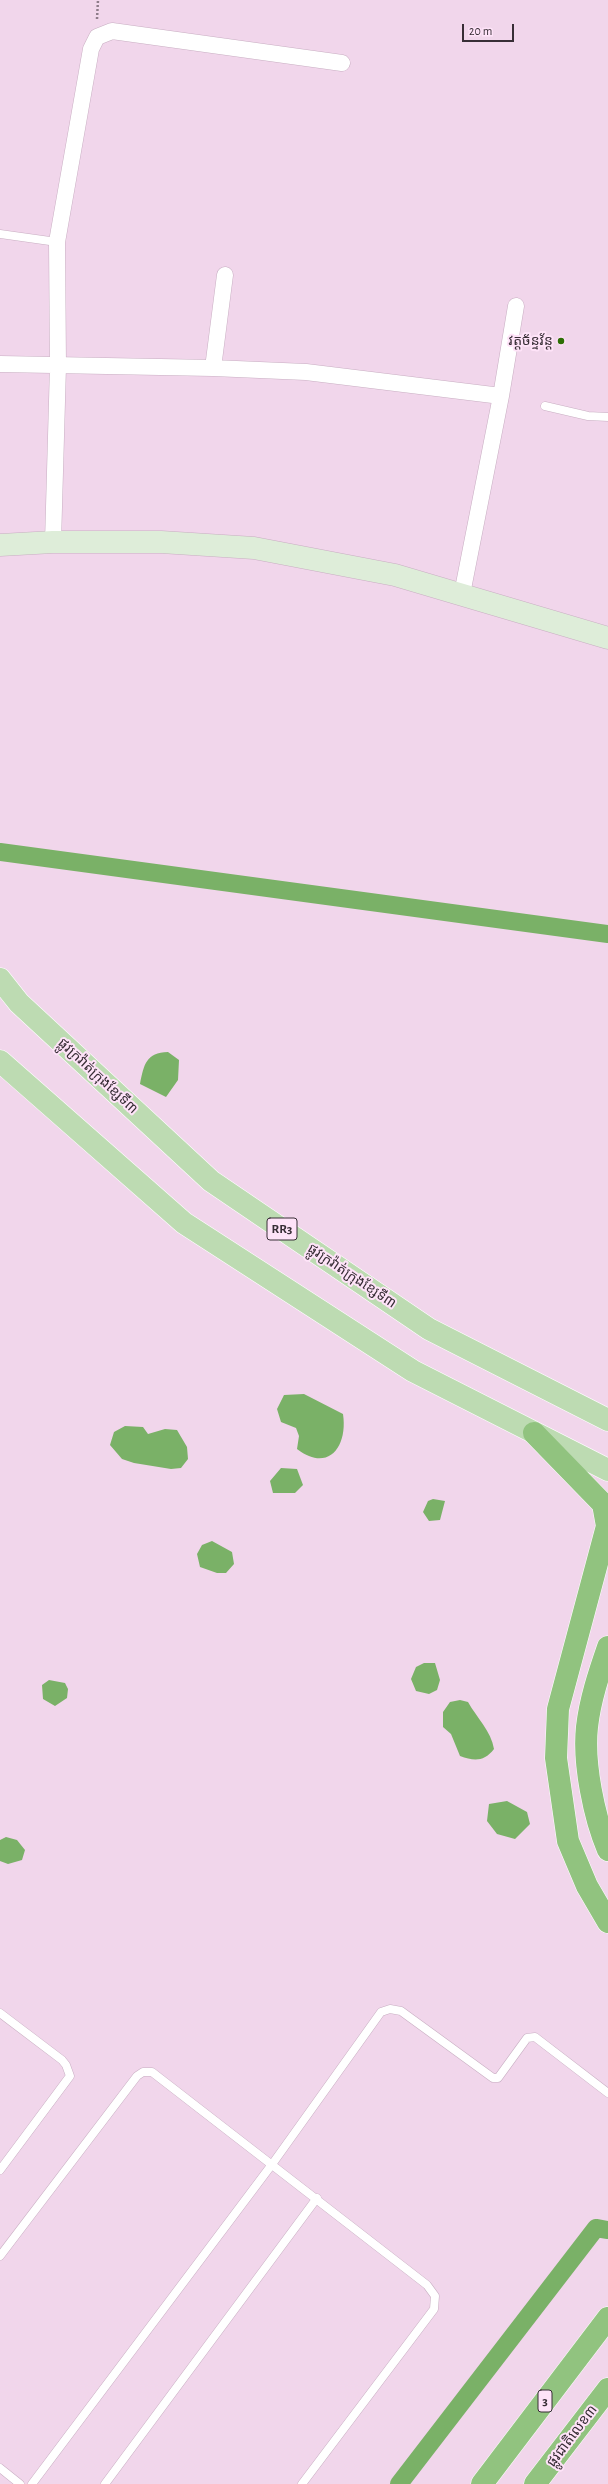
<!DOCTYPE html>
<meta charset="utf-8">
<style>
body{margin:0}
#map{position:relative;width:608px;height:2484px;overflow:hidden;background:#f1d6eb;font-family:"Alegreya Sans",sans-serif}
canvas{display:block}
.scale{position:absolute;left:462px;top:24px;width:52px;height:18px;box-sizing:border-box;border:2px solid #382e36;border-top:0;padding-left:5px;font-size:12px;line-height:14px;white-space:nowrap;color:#382e36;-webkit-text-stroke:3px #fee3f8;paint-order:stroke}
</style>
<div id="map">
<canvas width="608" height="2484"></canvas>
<div class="scale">20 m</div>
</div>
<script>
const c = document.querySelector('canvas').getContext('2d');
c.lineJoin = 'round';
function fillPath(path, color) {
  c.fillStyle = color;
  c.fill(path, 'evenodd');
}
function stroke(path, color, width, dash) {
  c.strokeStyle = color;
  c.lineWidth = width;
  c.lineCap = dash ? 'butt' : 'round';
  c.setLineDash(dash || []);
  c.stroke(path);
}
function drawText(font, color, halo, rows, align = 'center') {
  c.font = font + ' "Alegreya Sans","Noto Sans Khmer",sans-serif';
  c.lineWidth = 4;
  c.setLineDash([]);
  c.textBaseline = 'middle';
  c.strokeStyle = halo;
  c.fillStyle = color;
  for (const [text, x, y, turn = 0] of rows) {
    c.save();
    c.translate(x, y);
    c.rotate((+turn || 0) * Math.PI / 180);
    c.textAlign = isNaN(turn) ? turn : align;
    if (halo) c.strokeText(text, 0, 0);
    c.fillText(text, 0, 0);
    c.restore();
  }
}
fillPath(new Path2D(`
 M 168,1052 L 179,1060 L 178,1080 L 166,1097 L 140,1084 C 144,1064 146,1053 168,1052 Z
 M 304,1394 L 343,1414 C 348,1447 328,1473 297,1449 L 299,1436 L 296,1428 L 281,1422 L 277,1409 L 284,1395 Z
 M 125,1426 L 143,1427 L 148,1434 L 165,1429 L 177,1430 L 187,1447 L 188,1459 L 181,1468 L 171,1469 L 134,1463 L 122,1459 L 110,1445 L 114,1432 Z
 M 281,1468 L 297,1469 L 303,1485 L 295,1493 L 273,1493 L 270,1481 Z
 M 433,1499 L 445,1501 L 440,1520 L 429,1521 L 423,1512 L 428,1501 Z
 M 212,1541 L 232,1552 L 234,1564 L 226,1573 L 217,1573 L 200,1567 L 197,1554 L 202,1545 Z
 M 424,1663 L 435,1663 L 440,1680 L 437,1690 L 429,1694 L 416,1691 L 411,1679 L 416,1667 Z
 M 49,1680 L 65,1683 L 68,1689 L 67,1698 L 55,1706 L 43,1699 L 42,1685 Z
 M 460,1700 L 468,1702 C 477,1718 491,1731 494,1749 C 484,1762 474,1761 460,1756 L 451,1734 L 443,1727 L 443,1712 L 450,1702 Z
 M 507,1801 L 527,1812 L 530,1824 L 515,1839 L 497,1834 L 487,1821 L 489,1804 Z
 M 6,1837 L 17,1840 L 25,1850 L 22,1860 L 8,1864 L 0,1861 L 0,1840 Z`), '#7ab167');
stroke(new Path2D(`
 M 0,852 L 608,934
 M 399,2484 L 596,2228 L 608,2230`), '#7ab167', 18);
const lane = new Path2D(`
 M 0,234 L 57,242
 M 545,406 L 588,416 L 608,417
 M 0,2013 L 62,2060 L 66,2065 L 70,2076 L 0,2170
 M 0,2256 L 137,2076 L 143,2072 L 152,2072 L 427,2285 L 435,2296 L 434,2309 L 302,2484
 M 0,2468 L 20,2484
 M 32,2484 L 273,2163 L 381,2012 L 390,2009 L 401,2011 L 493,2078 L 498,2078 L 527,2038 L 535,2037 L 608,2093
 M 105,2484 L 317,2198`);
const street = new Path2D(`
 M 0,364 L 213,368 L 306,372 L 501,396
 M 213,368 L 225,275
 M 53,542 L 58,366 L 57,242 L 91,49 L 97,37 L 112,31 L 342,63
 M 462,594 L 501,396 L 516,306`);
const secondary = new Path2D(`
 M 0,545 L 53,542 L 161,542 L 254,548 L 395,575 L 608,638`);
const primary = new Path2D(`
 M 0,979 L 19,1003 L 211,1181 L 429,1329 L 608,1420
 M 0,1061 L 184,1223 L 413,1371 L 608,1470`);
const highway = new Path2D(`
 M 534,1433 L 603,1504 L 607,1526 L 558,1709 L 556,1758 L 568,1841 L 587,1886 L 608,1922
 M 608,1647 C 599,1673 590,1700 587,1727 C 583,1763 594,1817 608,1850
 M 482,2484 L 608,2318
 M 535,2484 L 608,2389`);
stroke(lane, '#c8aec2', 9);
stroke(street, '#c8aec2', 17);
stroke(secondary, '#c8aec2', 23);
stroke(primary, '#fff', 23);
stroke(highway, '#fff', 23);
stroke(new Path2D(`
 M 97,19 L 98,0`), '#8e7c8a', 2.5, [2, 2]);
stroke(lane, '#fff', 8);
stroke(street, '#fff', 16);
stroke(secondary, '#deedd9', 22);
stroke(primary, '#bddbb2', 22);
stroke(highway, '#91c37f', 22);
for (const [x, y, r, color] of [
 [561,341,4,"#2c6e04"]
]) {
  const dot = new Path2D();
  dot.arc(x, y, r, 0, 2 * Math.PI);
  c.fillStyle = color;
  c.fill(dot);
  stroke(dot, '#fee3f8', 1.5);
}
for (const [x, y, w] of [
 [282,1229,30],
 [545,2401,14]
]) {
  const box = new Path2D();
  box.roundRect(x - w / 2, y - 11, w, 22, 3);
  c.fillStyle = '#fee3f8';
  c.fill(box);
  stroke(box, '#382e36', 1);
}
drawText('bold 13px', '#382e36', null, [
 ["RR3",282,1229],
 ["3",545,2401]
]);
drawText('14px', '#382e36', '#fee3f8', [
 ["វត្តច័ន្ទវ័ន្ត",553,341]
], 'right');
drawText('14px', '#382e36', '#fee3f8', [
 ["ផ្លូវក្រវ៉ាត់ក្រុងខ្សែទី៣",98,1076,43],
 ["ផ្លូវក្រវ៉ាត់ក្រុងខ្សែទី៣",352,1276,34],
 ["ផ្លូវជាតិលេខ៣",572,2436,-53]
]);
</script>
